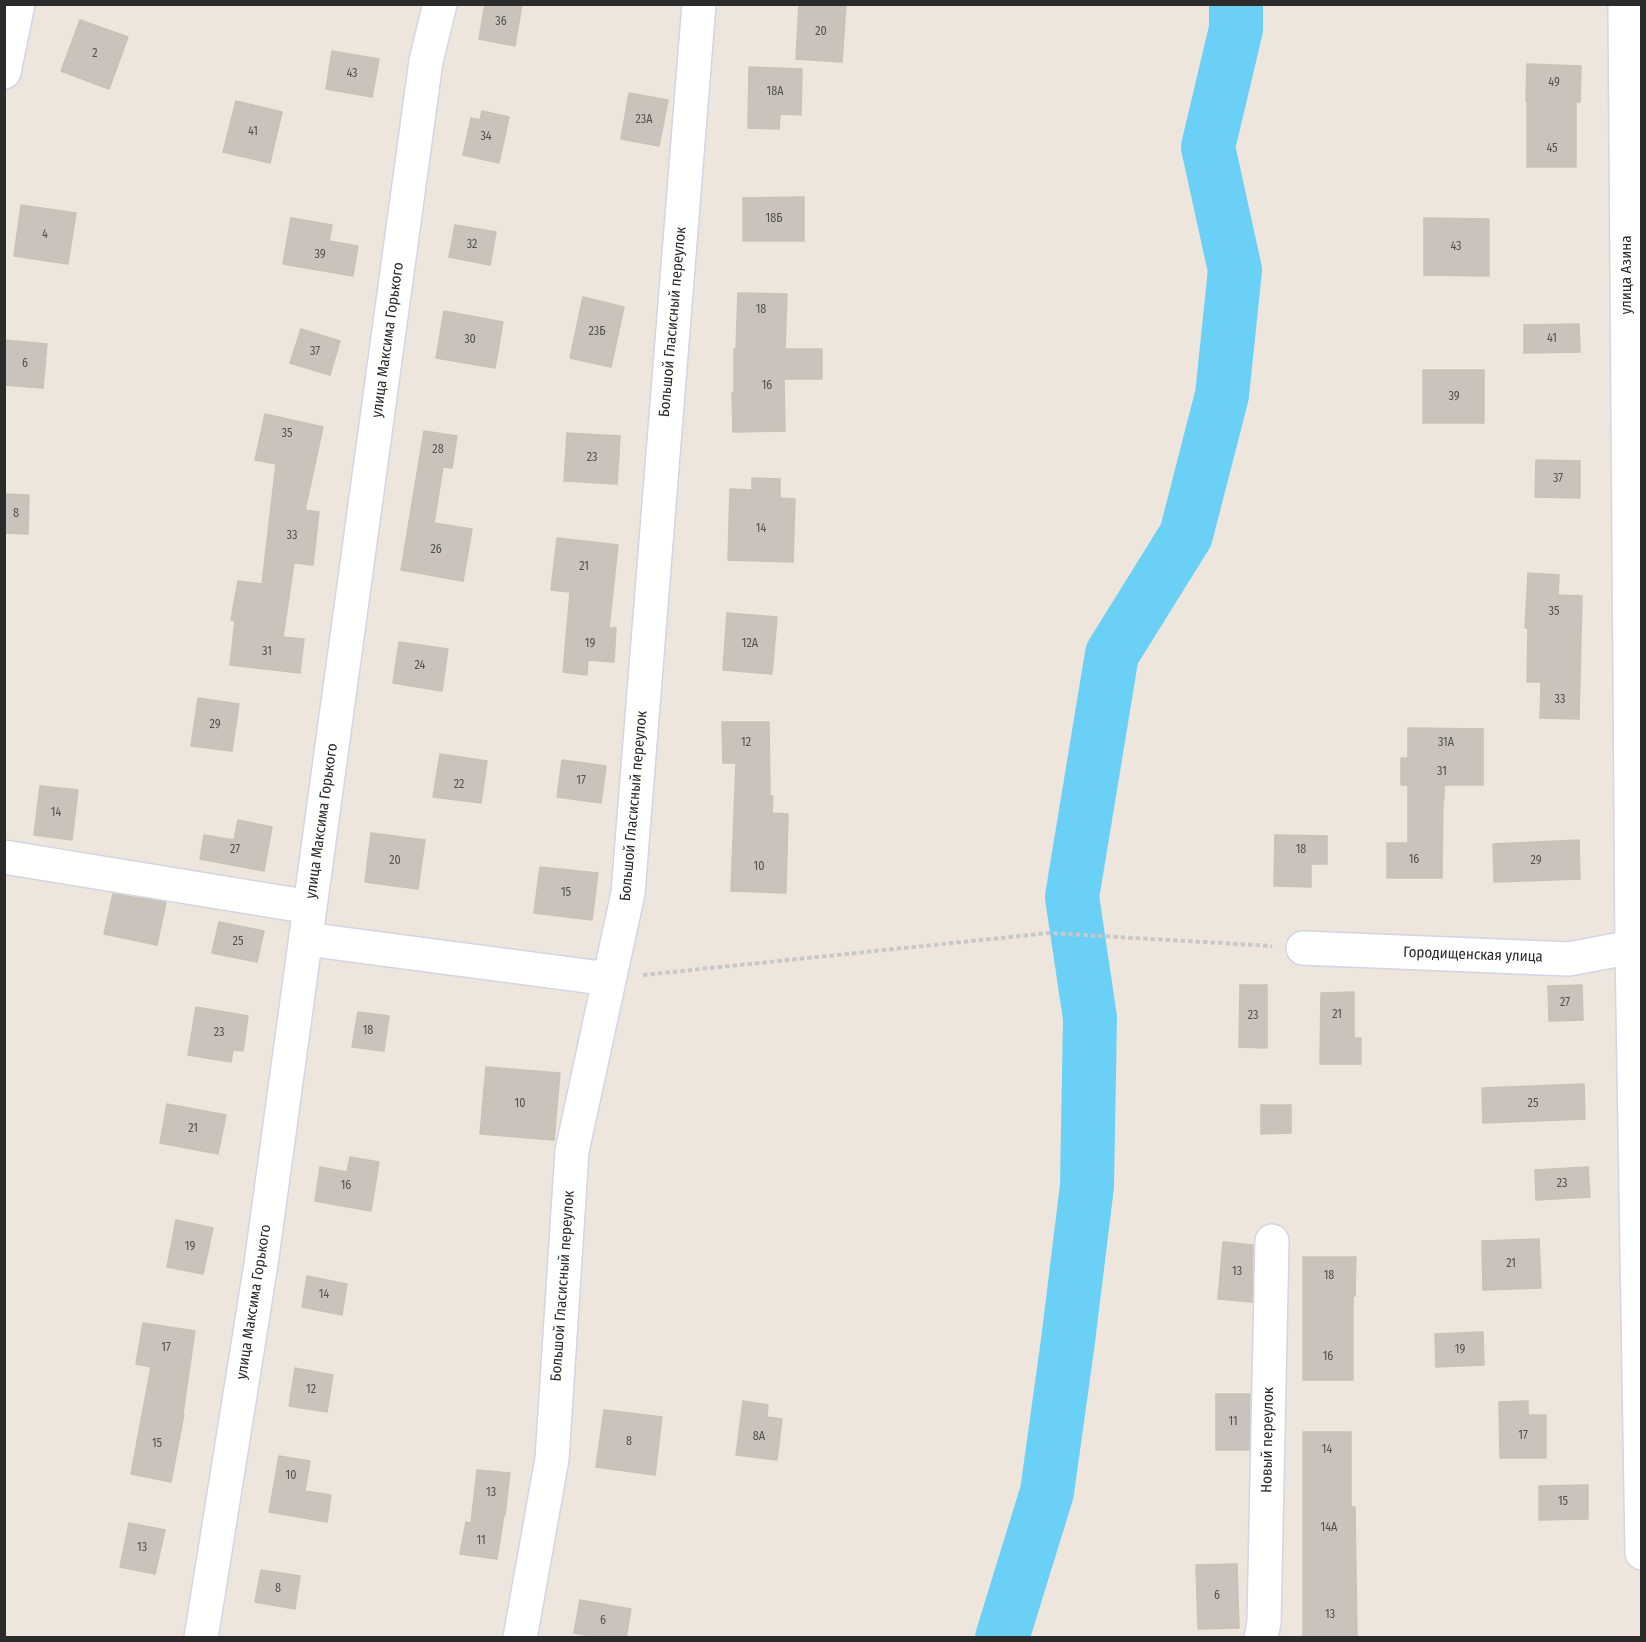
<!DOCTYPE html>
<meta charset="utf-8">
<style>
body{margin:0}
#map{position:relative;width:1646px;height:1642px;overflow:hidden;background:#eee6dc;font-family:"Fira Sans Condensed",sans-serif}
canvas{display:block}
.frame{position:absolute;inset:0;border:6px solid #2b2b2b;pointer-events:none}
</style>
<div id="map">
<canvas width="1646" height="1642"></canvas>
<div class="frame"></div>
</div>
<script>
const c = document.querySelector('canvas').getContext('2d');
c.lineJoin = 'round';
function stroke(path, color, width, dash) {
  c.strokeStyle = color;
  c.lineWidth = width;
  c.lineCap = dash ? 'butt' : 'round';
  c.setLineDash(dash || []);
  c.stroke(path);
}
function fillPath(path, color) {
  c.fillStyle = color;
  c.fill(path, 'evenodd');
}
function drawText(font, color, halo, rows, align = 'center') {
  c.font = font + ' "Fira Sans Condensed",sans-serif';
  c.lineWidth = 6;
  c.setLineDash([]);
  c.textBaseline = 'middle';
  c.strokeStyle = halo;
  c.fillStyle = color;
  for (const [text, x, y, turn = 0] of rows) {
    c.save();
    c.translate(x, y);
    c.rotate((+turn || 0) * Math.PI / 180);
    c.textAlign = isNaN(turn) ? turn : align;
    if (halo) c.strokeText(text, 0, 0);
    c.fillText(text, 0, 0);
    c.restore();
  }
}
stroke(new Path2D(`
 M 1002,1638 L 1047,1492 L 1068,1341 L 1087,1186 L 1090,1018 L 1072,897 L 1112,654 L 1186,535 L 1222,395 L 1235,270 L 1208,147 L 1236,29 L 1236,4`), '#6ad0f5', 54);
const building = new Path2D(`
 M 485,4 L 522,4 L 515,46 L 479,39 Z
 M 799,4 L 846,4 L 842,62 L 796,59 Z
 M 80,20 L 128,37 L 109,89 L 61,71 Z
 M 332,51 L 379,59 L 372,97 L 326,89 Z
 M 1527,64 L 1581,66 L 1580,102 L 1576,102 L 1576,167 L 1527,167 L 1527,101 L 1526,101 Z
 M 749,67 L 802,69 L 801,115 L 780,114 L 779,129 L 748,128 Z
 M 629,93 L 668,100 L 659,146 L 621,139 Z
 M 236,101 L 282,112 L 270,163 L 223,152 Z
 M 482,111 L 509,117 L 499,163 L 463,155 L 471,118 L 480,120 Z
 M 804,197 L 804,241 L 743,241 L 743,198 Z
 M 21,205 L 76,213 L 68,264 L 14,256 Z
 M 291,218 L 332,225 L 329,241 L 358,246 L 353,276 L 283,264 Z
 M 1424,218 L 1489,219 L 1489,276 L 1424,275 Z
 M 455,225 L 496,232 L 490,265 L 449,257 Z
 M 738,293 L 787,294 L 785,349 L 822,349 L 822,379 L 784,379 L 785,431 L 733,432 L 732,393 L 734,393 L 734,349 L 736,349 Z
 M 583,297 L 624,307 L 611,367 L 570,358 Z
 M 444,311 L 503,322 L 495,368 L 436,358 Z
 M 1579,324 L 1580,352 L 1524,353 L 1524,325 Z
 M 301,329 L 340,341 L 330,375 L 290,363 Z
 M 4,340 L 47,344 L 43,388 L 4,385 Z
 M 1423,370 L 1484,370 L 1484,423 L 1423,423 Z
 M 265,414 L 323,427 L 305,510 L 319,512 L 313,565 L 294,563 L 283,637 L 304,639 L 300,673 L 230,665 L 235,621 L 231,620 L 238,581 L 262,584 L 276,464 L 255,460 Z
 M 424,431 L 457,436 L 452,468 L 443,467 L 434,523 L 472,529 L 463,581 L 401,570 Z
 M 567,433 L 620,436 L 617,484 L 564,481 Z
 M 1536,460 L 1580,461 L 1580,498 L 1535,497 Z
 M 752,478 L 780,479 L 780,498 L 795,499 L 793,562 L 728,560 L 730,489 L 752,490 Z
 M 4,494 L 29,495 L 28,534 L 4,533 Z
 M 557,538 L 618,545 L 609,628 L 616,628 L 614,662 L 588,660 L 587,675 L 563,672 L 570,592 L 551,590 Z
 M 1528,573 L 1559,575 L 1558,595 L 1582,596 L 1579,719 L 1540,718 L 1541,682 L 1527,682 L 1528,628 L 1525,628 Z
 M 727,613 L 777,617 L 772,674 L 723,670 Z
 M 399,642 L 448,649 L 442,691 L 393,683 Z
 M 198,698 L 239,704 L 232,751 L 191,746 Z
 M 722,722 L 769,722 L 770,796 L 773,796 L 772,813 L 788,814 L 786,893 L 731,891 L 736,763 L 723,763 Z
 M 1408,728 L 1483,729 L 1483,785 L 1444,785 L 1444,799 L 1443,799 L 1442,878 L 1387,878 L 1387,843 L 1408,843 L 1408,785 L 1401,785 L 1401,758 L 1408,758 Z
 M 440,754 L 487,761 L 481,803 L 433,797 Z
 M 562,760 L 606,766 L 601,803 L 557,797 Z
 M 40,786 L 78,790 L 72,840 L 34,835 Z
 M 238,820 L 272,827 L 264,871 L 200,859 L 204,835 L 234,840 Z
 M 371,833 L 425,840 L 418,889 L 365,882 Z
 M 1275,835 L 1327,836 L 1327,864 L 1311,864 L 1311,887 L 1274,886 Z
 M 1579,840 L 1580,879 L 1494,882 L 1493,844 Z
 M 540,867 L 598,873 L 592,920 L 534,913 Z
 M 113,894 L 166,902 L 157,945 L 104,934 Z
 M 219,922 L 264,931 L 257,962 L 212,953 Z
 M 1240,985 L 1267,985 L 1267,1048 L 1239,1047 Z
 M 1582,985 L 1583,1020 L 1549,1021 L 1548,986 Z
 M 1354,992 L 1354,1038 L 1361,1038 L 1361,1064 L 1320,1064 L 1321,993 Z
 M 196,1007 L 248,1016 L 243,1051 L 233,1050 L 231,1062 L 188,1055 Z
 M 358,1012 L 389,1016 L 384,1051 L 352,1047 Z
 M 486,1067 L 560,1073 L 554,1140 L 480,1134 Z
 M 1584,1084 L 1585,1119 L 1483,1123 L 1482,1088 Z
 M 167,1104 L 226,1115 L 218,1154 L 160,1143 Z
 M 1261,1105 L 1291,1105 L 1291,1133 L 1261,1134 Z
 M 350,1157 L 379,1162 L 371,1211 L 315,1201 L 320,1167 L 347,1172 Z
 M 1588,1167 L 1590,1197 L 1536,1200 L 1535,1170 Z
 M 176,1220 L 213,1228 L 203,1274 L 167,1267 Z
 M 1539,1239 L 1541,1288 L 1483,1290 L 1482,1241 Z
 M 1223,1242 L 1253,1245 L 1252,1302 L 1218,1299 Z
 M 1303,1257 L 1356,1257 L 1355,1296 L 1353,1296 L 1353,1380 L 1303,1380 Z
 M 307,1276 L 347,1284 L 342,1315 L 302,1307 Z
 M 143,1323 L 195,1331 L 183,1413 L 184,1414 L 171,1482 L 131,1474 L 151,1367 L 136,1364 Z
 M 1483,1332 L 1484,1365 L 1436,1367 L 1435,1334 Z
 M 295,1368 L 333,1375 L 327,1412 L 289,1406 Z
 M 1216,1394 L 1250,1394 L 1249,1450 L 1216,1450 Z
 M 743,1401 L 768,1405 L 767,1417 L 782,1419 L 777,1460 L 736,1455 Z
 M 1528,1401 L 1528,1415 L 1546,1415 L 1546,1458 L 1500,1458 L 1499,1402 Z
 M 604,1410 L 662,1417 L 655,1475 L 596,1467 Z
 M 1303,1432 L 1351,1432 L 1351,1507 L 1355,1507 L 1357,1638 L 1303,1638 Z
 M 279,1456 L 310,1461 L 305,1491 L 331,1495 L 327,1522 L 269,1512 Z
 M 477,1470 L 510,1473 L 505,1515 L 504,1515 L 497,1559 L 460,1554 L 466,1522 L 471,1523 Z
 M 1588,1485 L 1588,1519 L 1539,1520 L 1539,1486 Z
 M 129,1523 L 165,1530 L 155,1574 L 120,1567 Z
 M 1237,1564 L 1239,1628 L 1198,1629 L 1196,1565 Z
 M 261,1570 L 300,1576 L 295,1609 L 255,1602 Z
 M 580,1600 L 631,1609 L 626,1638 L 603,1638 L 574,1633 Z`);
fillPath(building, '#c9c3bc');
stroke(building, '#c9c2b6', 1.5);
const minor = new Path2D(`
 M 1625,4 L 1632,947 L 1642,1553
 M 4,72 L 18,4
 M 4,857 L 310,907
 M 306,939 L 609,979
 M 1303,948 L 1569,959 L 1632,947 L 1642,947
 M 201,1638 L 261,1264 L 426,61 L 440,4
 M 520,1638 L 552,1459 L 572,1151 L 628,893 L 699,4
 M 1261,1638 L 1264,1622 L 1272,1241`);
stroke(minor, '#d2d5e5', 36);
stroke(new Path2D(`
 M 643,975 L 1049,933 L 1272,946`), '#c8c8c8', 4, [4.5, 3]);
stroke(minor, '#fff', 33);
drawText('12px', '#52514f', null, [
 ["36",501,22],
 ["20",821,32],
 ["2",95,54],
 ["43",352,74],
 ["49",1554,83],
 ["18А",775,92],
 ["23А",644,120],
 ["41",253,132],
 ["34",486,137],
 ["45",1552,149],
 ["18Б",774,219],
 ["4",45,235],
 ["32",472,245],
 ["43",1456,247],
 ["39",320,255],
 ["18",761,310],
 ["23Б",597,332],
 ["41",1552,339],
 ["30",470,340],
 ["37",315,352],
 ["6",25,364],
 ["16",767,386],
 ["39",1454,397],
 ["35",287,434],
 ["28",438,450],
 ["23",592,458],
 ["37",1558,479],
 ["8",16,514],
 ["14",761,529],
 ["33",292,536],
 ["26",436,550],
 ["21",584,567],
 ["35",1554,612],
 ["19",590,644],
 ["12А",750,644],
 ["31",267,652],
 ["24",420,666],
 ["33",1560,700],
 ["29",215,725],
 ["12",746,743],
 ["31А",1446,743],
 ["31",1442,772],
 ["17",581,781],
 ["22",459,785],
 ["14",56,813],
 ["27",235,850],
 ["18",1301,850],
 ["16",1414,860],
 ["20",395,861],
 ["29",1536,861],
 ["10",759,867],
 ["15",566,893],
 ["25",238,942],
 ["27",1565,1003],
 ["21",1337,1015],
 ["23",1253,1016],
 ["18",368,1031],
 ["23",219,1033],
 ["10",520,1104],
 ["25",1533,1104],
 ["21",193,1129],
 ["23",1562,1184],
 ["16",346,1186],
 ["19",190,1247],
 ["21",1511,1264],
 ["13",1237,1272],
 ["18",1329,1276],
 ["14",324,1295],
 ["17",166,1348],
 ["19",1460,1350],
 ["16",1328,1357],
 ["12",311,1390],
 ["11",1233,1422],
 ["17",1523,1436],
 ["8А",759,1437],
 ["8",629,1442],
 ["15",157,1444],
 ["14",1327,1450],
 ["10",291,1476],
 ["13",491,1493],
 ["15",1563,1502],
 ["14А",1329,1528],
 ["11",481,1541],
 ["13",142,1548],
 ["8",278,1589],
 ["6",1217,1596],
 ["13",1330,1615],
 ["6",603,1621]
]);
drawText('15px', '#2b2b2b', '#fff', [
 ["улица Азина",1627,275,-90],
 ["Большой Гласисный переулок",673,322,-85],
 ["улица Максима Горького",388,340,-82],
 ["Большой Гласисный переулок",634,806,-85],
 ["улица Максима Горького",322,821,-82],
 ["Городищенская улица",1473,955,2],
 ["Большой Гласисный переулок",563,1286,-86],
 ["улица Максима Горького",254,1302,-81],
 ["Новый переулок",1268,1440,-89]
]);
</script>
